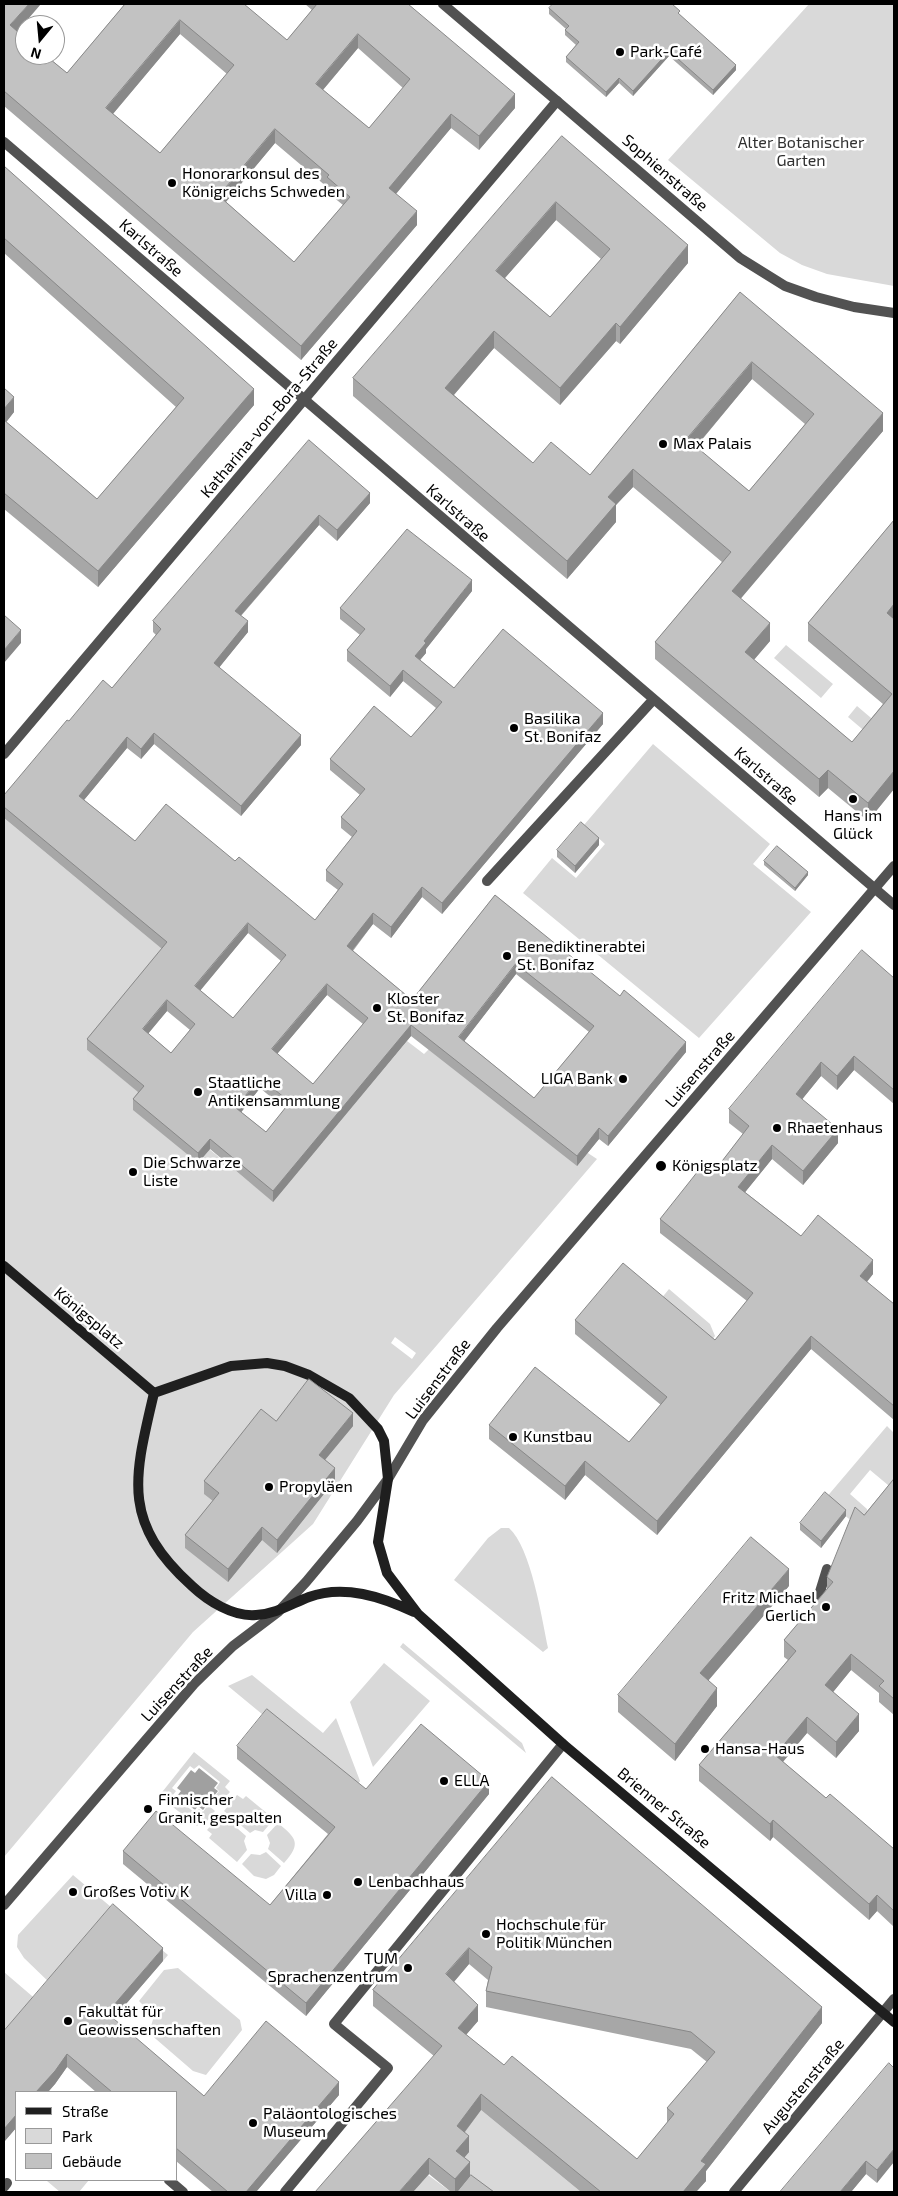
<!DOCTYPE html>
<meta charset="utf-8">
<style>
body{margin:0}
#map{position:relative;width:898px;height:2196px;overflow:hidden;background:#fff;font-family:"Exo 2",sans-serif}
canvas{display:block}
.frame{position:absolute;inset:0;border:5px solid #000;pointer-events:none}
.legend{position:absolute;left:15px;top:2091px;width:162px;height:90px;box-sizing:border-box;background:#fff;border:1px solid #999;margin:0;padding:6px 9px;list-style:none;font-size:15px;color:#000}
.legend li{display:flex;align-items:center;gap:10px;height:25px}
.legend b{width:25px;border:1px solid #999}
.north{position:absolute;left:15px;top:15px;width:50px;height:50px;box-sizing:border-box;background:#fff;border:1px solid #999;border-radius:50%;rotate:197deg;font-size:14px;font-weight:700;line-height:20px;text-align:center;color:#000}
.north::after{content:'';display:block;margin:auto;width:18px;height:22px;background:#000;clip-path:polygon(50% 0,100% 100%,50% 72%,0 100%)}
</style>
<div id="map">
<canvas width="898" height="2196"></canvas>
<div class="frame"></div>
<ul class="legend">
<li><b style="height:6px;background:#1f1f1f"></b>Straße</li>
<li><b style="height:14px;background:#d9d9d9"></b>Park</li>
<li><b style="height:14px;background:#c2c2c2"></b>Gebäude</li>
</ul>
<div class="north">N</div>
</div>
<script>
const c = document.querySelector('canvas').getContext('2d');
c.lineJoin = 'round';
function fillPath(path, color) {
  c.fillStyle = color;
  c.fill(path, 'evenodd');
}
function stroke(path, color, width, dash) {
  c.strokeStyle = color;
  c.lineWidth = width;
  c.lineCap = dash ? 'butt' : 'round';
  c.setLineDash(dash || []);
  c.stroke(path);
}
function drawText(font, color, halo, rows, align = 'center') {
  c.font = font + ' "Exo 2",sans-serif';
  c.lineWidth = 5;
  c.setLineDash([]);
  c.textBaseline = 'middle';
  c.strokeStyle = halo;
  c.fillStyle = color;
  for (const [text, x, y, turn = 0] of rows) {
    c.save();
    c.translate(x, y);
    c.rotate((+turn || 0) * Math.PI / 180);
    c.textAlign = isNaN(turn) ? turn : align;
    if (halo) c.strokeText(text, 0, 0);
    c.fillText(text, 0, 0);
    c.restore();
  }
}
fillPath(new Path2D(`
 M 809,4 L 894,4 L 894,286 L 827,274 L 802,265 L 780,253 L 668,160 Z
 M 786,645 L 833,684 L 821,698 L 774,658 Z
 M 857,706 L 877,723 L 868,734 L 848,717 Z
 M 653,744 L 770,844 L 753,864 L 811,912 L 699,1038 L 523,893 L 552,858 L 576,878 L 605,844 L 584,825 Z
 M 4,818 L 167,953 L 87,1050 L 273,1201 L 407,1041 L 424,1054 L 429,1049 L 597,1159 L 394,1395 L 313,1524 L 193,1632 L 4,1857 ZM 395,1337 L 416,1353 L 412,1359 L 391,1343 Z
 M 669,1289 L 710,1324 L 715,1336 L 702,1354 L 656,1305 Z
 M 887,1426 L 894,1433 L 894,1490 L 870,1470 L 850,1494 L 867,1509 L 866,1521 L 860,1528 L 825,1499 Z
 M 501,1528 L 509,1528 C 531,1547 542,1619 548,1648 L 543,1652 L 454,1580 L 488,1538 Z
 M 403,1643 L 522,1743 L 526,1753 L 400,1647 Z
 M 384,1663 L 430,1701 L 373,1767 L 350,1702 Z
 M 252,1675 L 323,1733 L 336,1718 L 360,1781 L 354,1790 L 228,1686 Z
 M 194,1752 L 230,1781 L 225,1787 L 230,1792 L 221,1802 L 215,1796 L 219,1791 L 216,1788 L 220,1782 L 199,1765 L 194,1769 L 190,1766 L 172,1788 L 176,1791 L 173,1795 L 195,1813 L 199,1809 L 203,1812 L 208,1805 L 215,1811 L 203,1826 L 200,1823 L 197,1826 L 159,1796 Z
 M 237,1795 L 243,1799 L 246,1796 L 274,1819 L 263,1832 L 255,1830 L 250,1833 L 224,1811 Z
 M 221,1814 L 246,1836 L 244,1841 L 247,1850 L 237,1862 L 209,1838 L 212,1834 L 207,1830 Z
 M 278,1823 C 296,1838 302,1843 284,1863 L 268,1849 L 270,1843 L 267,1835 Z
 M 266,1852 L 281,1866 L 274,1875 L 266,1879 L 254,1876 L 242,1864 L 251,1854 L 260,1855 Z
 M 73,1875 L 168,1955 L 163,1961 L 53,1986 L 24,1958 L 17,1947 L 18,1935 Z
 M 178,1968 L 240,2020 L 242,2030 L 206,2075 L 193,2071 L 149,2033 L 154,2016 L 139,2001 L 164,1970 Z
 M 4,1972 L 39,2002 L 4,2044 Z
 M 456,2098 L 477,2114 L 481,2110 L 581,2192 L 473,2192 L 456,2167 Z
 M 428,2175 L 451,2192 L 413,2192 Z
 M 49,2180 L 89,2180 L 79,2192 L 60,2192 L 47,2181 Z`), '#d9d9d9');
fillPath(new Path2D(`
 M 199,1768 L 218,1783 L 214,1788 L 218,1791 L 203,1810 L 198,1806 L 195,1810 L 177,1796 L 181,1791 L 177,1788 L 191,1770 L 195,1773 Z`), '#a0a0a0');
stroke(new Path2D(`
 M 487,881 L 653,700
 M 819,1595 L 827,1569
 M 169,2180 L 183,2192
 M 4,2187 L 7,2183`), '#525252', 10);
stroke(new Path2D(`
 M 557,101 L 740,258 L 785,286 L 816,297 L 854,307 L 894,313
 M 4,142 L 894,905
 M 4,1905 L 194,1684 L 233,1646 L 278,1612 L 306,1582 L 357,1521 L 388,1479 L 423,1420 L 497,1328 L 894,866
 M 285,2192 L 388,2068 L 334,2024 L 563,1744
 M 734,2192 L 894,1999`), '#525252', 10);
stroke(new Path2D(`
 M 4,754 L 557,101 L 443,4`), '#525252', 10);
stroke(new Path2D(`
 M 4,1266 L 154,1393
 M 154,1393 L 231,1366 L 267,1363 L 285,1366 L 309,1375 L 349,1398 L 378,1429 L 384,1441 L 388,1479 L 378,1542 L 387,1573 L 418,1614 L 563,1744 L 894,2022
 M 154,1393 C 134,1478 121,1522 192,1586 C 208,1601 233,1617 256,1615 C 276,1614 291,1604 309,1597 C 344,1584 382,1597 414,1612`), '#1f1f1f', 10);
fillPath(new Path2D(`
 M 4,4 L 17,31 L 67,73 L 125,4 L 287,40 L 312,10 L 305,4 L 408,4 L 515,108 L 479,150 L 451,128 L 396,194 L 417,225 L 301,360 L 4,106 ZM 180,34 L 227,74 L 160,153 L 113,114 ZM 358,48 L 403,88 L 369,128 L 323,90 ZM 275,143 L 327,187 L 327,192 L 343,205 L 294,262 L 226,202 Z
 M 549,8 L 680,15 L 736,70 L 713,95 L 669,56 L 633,96 L 619,83 L 606,97 L 566,62 L 566,57 L 576,45 L 565,35 L 565,30 L 566,29 L 549,14 Z
 M 562,136 L 688,263 L 620,344 L 616,341 L 560,405 L 494,348 L 454,395 L 533,463 L 590,475 L 740,292 L 883,431 L 740,598 L 770,641 L 754,660 L 852,742 L 883,704 L 808,641 L 808,623 L 894,520 L 894,789 L 868,821 L 828,788 L 819,797 L 655,659 L 655,642 L 722,562 L 633,487 L 616,505 L 616,522 L 567,579 L 353,396 L 353,378 ZM 556,220 L 601,259 L 550,317 L 505,278 ZM 752,379 L 805,424 L 749,491 L 696,447 Z
 M 4,166 L 254,405 L 98,587 L 4,509 L 4,388 L 14,412 L 6,422 L 97,499 L 176,407 L 4,253 Z
 M 309,440 L 370,503 L 337,541 L 319,525 L 241,616 L 248,632 L 219,667 L 301,745 L 241,816 L 154,744 L 141,759 L 127,748 L 84,800 L 135,841 L 235,861 L 315,920 L 338,890 L 326,881 L 326,870 L 352,837 L 341,828 L 341,817 L 360,795 L 330,770 L 330,759 L 411,737 L 436,708 L 403,681 L 390,697 L 347,661 L 347,650 L 360,635 L 340,619 L 340,608 L 472,591 L 426,649 L 426,653 L 420,660 L 454,688 L 603,724 L 442,914 L 422,897 L 391,938 L 373,924 L 353,951 L 412,1000 L 495,895 L 686,1052 L 608,1146 L 599,1139 L 577,1166 L 411,1036 L 273,1202 L 210,1149 L 198,1163 L 133,1110 L 133,1099 L 138,1092 L 87,1050 L 87,1039 L 162,949 L 4,818 L 4,795 L 69,721 L 112,688 L 156,635 L 153,632 L 153,621 ZM 248,933 L 281,961 L 233,1018 L 200,990 ZM 516,974 L 589,1032 L 534,1098 L 464,1041 ZM 327,995 L 363,1024 L 313,1084 L 277,1054 ZM 167,1011 L 190,1030 L 171,1053 L 148,1033 ZM 260,1088 L 285,1109 L 266,1132 L 241,1112 Z
 M 599,845 L 575,873 L 557,857 L 557,850 Z
 M 764,861 L 808,875 L 795,891 L 764,865 Z
 M 894,978 L 894,1104 L 854,1070 L 837,1090 L 821,1076 L 802,1099 L 838,1143 L 803,1185 L 772,1159 L 745,1192 L 801,1236 L 873,1274 L 867,1282 L 894,1304 L 894,1420 L 811,1349 L 657,1535 L 585,1475 L 565,1500 L 489,1439 L 489,1425 L 629,1442 L 661,1405 L 575,1334 L 575,1320 L 715,1340 L 747,1301 L 660,1233 L 660,1219 L 716,1169 L 743,1134 L 729,1123 L 729,1109 Z
 M 276,1421 L 353,1426 L 325,1460 L 335,1480 L 277,1553 L 262,1540 L 228,1582 L 185,1548 L 185,1535 L 213,1501 L 204,1494 L 204,1481 Z
 M 894,1479 L 894,1715 L 879,1702 L 879,1693 L 851,1670 L 833,1692 L 859,1731 L 836,1758 L 807,1733 L 783,1762 L 826,1798 L 894,1849 L 894,1927 L 877,1911 L 869,1920 L 773,1837 L 770,1841 L 699,1781 L 699,1765 L 788,1660 L 784,1657 L 784,1640 L 827,1589 L 827,1577 L 864,1515 Z
 M 846,1516 L 821,1548 L 800,1530 L 800,1523 Z
 M 789,1586 L 708,1681 L 717,1706 L 675,1761 L 618,1712 L 618,1695 Z
 M 237,1746 L 366,1789 L 489,1794 L 306,2016 L 123,1864 L 123,1851 L 270,1905 L 328,1834 L 237,1759 Z
 M 552,1777 L 822,2023 L 706,2171 L 706,2181 L 696,2192 L 581,2192 L 481,2110 L 465,2132 L 469,2152 L 464,2158 L 470,2177 L 494,2192 L 451,2192 L 429,2174 L 413,2192 L 434,2056 L 373,2006 L 373,1990 ZM 469,1964 L 488,1980 L 486,1991 L 486,2007 L 691,2049 L 707,2062 L 667,2108 L 667,2123 L 637,2159 L 504,2065 L 466,2035 L 478,2021 L 454,1982 Z
 M 163,1961 L 113,2019 L 204,2096 L 339,2095 L 256,2192 L 213,2192 L 176,2161 L 176,2092 L 96,2092 L 67,2067 L 55,2084 L 48,2092 L 16,2092 L 16,2128 L 4,2142 L 4,2031 Z
 M 894,2068 L 877,2183 L 866,2174 L 851,2192 Z`), '#a7a7a7');
fillPath(new Path2D(`
 M 29,4 L 41,4 L 10,40 L 10,25 Z
 M 180,20 L 180,34 L 106,122 L 106,108 Z
 M 358,34 L 358,48 L 316,98 L 316,84 Z
 M 669,51 L 669,56 L 633,96 L 633,91 Z
 M 736,65 L 736,70 L 713,95 L 713,90 Z
 M 619,78 L 619,83 L 606,97 L 606,92 Z
 M 515,94 L 515,108 L 479,150 L 479,136 Z
 M 451,114 L 451,128 L 389,202 L 389,188 Z
 M 275,129 L 275,143 L 219,210 L 219,196 Z
 M 556,202 L 556,220 L 496,288 L 496,271 Z
 M 417,211 L 417,225 L 301,360 L 301,346 Z
 M 688,245 L 688,263 L 620,344 L 620,327 Z
 M 616,323 L 616,341 L 560,405 L 560,388 Z
 M 494,331 L 494,348 L 445,405 L 445,388 Z
 M 752,362 L 752,379 L 687,457 L 687,439 Z
 M 254,389 L 254,405 L 98,587 L 98,571 Z
 M 14,397 L 14,412 L 4,425 L 4,409 Z
 M 883,413 L 883,431 L 732,609 L 732,591 Z
 M 633,469 L 633,487 L 616,505 L 616,522 L 567,579 L 567,561 L 608,497 Z
 M 370,493 L 370,503 L 337,541 L 337,530 Z
 M 319,515 L 319,525 L 235,622 L 235,611 Z
 M 472,580 L 472,591 L 426,649 L 426,653 L 415,666 L 415,656 L 424,641 Z
 M 894,604 L 894,622 L 887,613 Z
 M 248,621 L 248,632 L 214,674 L 214,663 Z
 M 770,623 L 770,641 L 745,670 L 745,652 Z
 M 21,630 L 21,643 L 4,663 L 4,650 Z
 M 403,670 L 403,681 L 390,697 L 390,686 Z
 M 603,713 L 603,724 L 442,914 L 442,903 Z
 M 154,733 L 154,744 L 141,759 L 141,749 Z
 M 301,735 L 301,745 L 241,816 L 241,806 Z
 M 127,737 L 127,748 L 79,806 L 79,796 Z
 M 828,770 L 828,788 L 819,797 L 819,779 Z
 M 894,771 L 894,789 L 868,821 L 868,803 Z
 M 599,838 L 599,845 L 575,873 L 575,866 Z
 M 808,872 L 808,875 L 795,891 L 795,888 Z
 M 422,887 L 422,897 L 391,938 L 391,927 Z
 M 373,913 L 373,924 L 347,957 L 347,946 Z
 M 248,923 L 248,933 L 195,997 L 195,986 Z
 M 516,964 L 516,974 L 459,1048 L 459,1037 Z
 M 327,984 L 327,995 L 272,1060 L 272,1049 Z
 M 167,1000 L 167,1011 L 143,1040 L 143,1029 Z
 M 411,1025 L 411,1036 L 273,1202 L 273,1191 Z
 M 686,1042 L 686,1052 L 608,1146 L 608,1136 Z
 M 854,1056 L 854,1070 L 837,1090 L 837,1076 Z
 M 821,1062 L 821,1076 L 796,1107 L 796,1094 Z
 M 260,1078 L 260,1088 L 236,1119 L 236,1108 Z
 M 599,1128 L 599,1139 L 577,1166 L 577,1156 Z
 M 838,1129 L 838,1143 L 803,1185 L 803,1171 Z
 M 210,1139 L 210,1149 L 198,1163 L 198,1153 Z
 M 772,1145 L 772,1159 L 738,1201 L 738,1187 Z
 M 873,1260 L 873,1274 L 860,1290 L 860,1276 Z
 M 811,1336 L 811,1349 L 657,1535 L 657,1521 Z
 M 353,1413 L 353,1426 L 319,1467 L 319,1455 Z
 M 585,1461 L 585,1475 L 565,1500 L 565,1486 Z
 M 335,1468 L 335,1480 L 277,1553 L 277,1540 Z
 M 846,1510 L 846,1516 L 821,1548 L 821,1541 Z
 M 262,1527 L 262,1540 L 228,1582 L 228,1569 Z
 M 789,1569 L 789,1586 L 700,1690 L 700,1673 Z
 M 851,1654 L 851,1670 L 825,1702 L 825,1685 Z
 M 717,1688 L 717,1706 L 675,1761 L 675,1744 Z
 M 859,1714 L 859,1731 L 836,1758 L 836,1742 Z
 M 807,1717 L 807,1733 L 775,1771 L 775,1755 Z
 M 489,1781 L 489,1794 L 306,2016 L 306,2003 Z
 M 773,1820 L 773,1837 L 770,1841 L 770,1824 Z
 M 877,1895 L 877,1911 L 869,1920 L 869,1904 Z
 M 163,1948 L 163,1961 L 107,2026 L 107,2013 Z
 M 469,1948 L 469,1964 L 446,1991 L 446,1974 Z
 M 478,2005 L 478,2021 L 458,2044 L 458,2028 Z
 M 822,2007 L 822,2023 L 706,2171 L 706,2181 L 696,2192 L 683,2192 L 701,2161 Z
 M 67,2054 L 67,2067 L 55,2084 L 48,2092 L 36,2092 Z
 M 339,2082 L 339,2095 L 256,2192 L 246,2192 Z
 M 481,2094 L 481,2110 L 457,2142 L 457,2126 Z
 M 16,2115 L 16,2128 L 4,2142 L 4,2129 Z
 M 469,2136 L 469,2152 L 456,2167 L 456,2151 Z
 M 894,2149 L 894,2162 L 877,2183 L 877,2170 Z
 M 429,2158 L 429,2174 L 413,2192 L 399,2192 Z
 M 866,2161 L 866,2174 L 851,2192 L 840,2192 Z
 M 470,2162 L 470,2178 L 458,2192 L 455,2192 L 455,2179 Z`), '#888');
const building = new Path2D(`
 M 4,4 L 29,4 L 10,25 L 25,38 L 25,55 L 45,55 L 67,73 L 125,4 L 244,4 L 287,40 L 317,4 L 408,4 L 515,94 L 479,136 L 451,114 L 389,188 L 417,211 L 301,346 L 4,91 ZM 180,20 L 234,65 L 160,153 L 106,108 ZM 358,34 L 410,79 L 369,128 L 316,84 ZM 275,129 L 329,175 L 327,177 L 350,197 L 294,262 L 219,196 Z
 M 553,4 L 672,4 L 680,11 L 678,13 L 736,65 L 713,90 L 669,51 L 633,91 L 619,78 L 606,92 L 566,57 L 579,42 L 565,30 L 569,26 L 549,8 Z
 M 562,136 L 688,245 L 620,327 L 616,323 L 560,388 L 494,331 L 445,388 L 533,463 L 551,442 L 590,475 L 740,292 L 883,413 L 732,591 L 770,623 L 745,652 L 852,742 L 892,694 L 808,623 L 894,520 L 894,604 L 887,613 L 894,619 L 894,771 L 868,803 L 828,770 L 819,779 L 655,642 L 731,552 L 633,469 L 608,497 L 616,504 L 567,561 L 353,378 ZM 556,202 L 610,249 L 550,317 L 496,271 ZM 752,362 L 814,414 L 749,491 L 687,439 Z
 M 4,166 L 254,389 L 98,571 L 4,493 L 4,420 L 97,499 L 184,398 L 4,238 Z
 M 4,388 L 14,397 L 4,409 Z
 M 309,440 L 370,493 L 337,530 L 319,515 L 235,611 L 248,621 L 214,663 L 301,735 L 241,806 L 154,733 L 141,749 L 127,737 L 79,796 L 135,841 L 166,804 L 235,861 L 239,857 L 315,920 L 343,884 L 326,870 L 357,831 L 341,817 L 365,789 L 330,759 L 374,706 L 411,737 L 442,702 L 403,670 L 390,686 L 347,650 L 365,629 L 340,608 L 407,529 L 472,580 L 424,641 L 426,643 L 415,656 L 454,688 L 503,629 L 603,713 L 442,903 L 422,887 L 391,927 L 373,913 L 347,946 L 412,1000 L 495,895 L 620,996 L 624,990 L 686,1042 L 608,1136 L 599,1128 L 577,1156 L 411,1025 L 273,1191 L 210,1139 L 198,1153 L 133,1099 L 144,1086 L 87,1039 L 167,942 L 4,807 L 4,795 L 67,720 L 69,721 L 103,680 L 112,688 L 161,629 L 153,621 ZM 248,923 L 286,955 L 233,1018 L 195,986 ZM 516,964 L 594,1026 L 534,1098 L 459,1037 ZM 327,984 L 368,1018 L 313,1084 L 272,1049 ZM 167,1000 L 195,1024 L 171,1053 L 143,1029 ZM 260,1078 L 290,1102 L 266,1132 L 236,1108 Z
 M 4,615 L 21,630 L 4,650 Z
 M 581,822 L 599,838 L 575,866 L 557,850 Z
 M 777,846 L 808,872 L 795,888 L 764,861 Z
 M 862,950 L 894,978 L 894,1090 L 854,1056 L 837,1076 L 821,1062 L 796,1094 L 838,1129 L 803,1171 L 772,1145 L 738,1187 L 801,1236 L 818,1215 L 873,1260 L 860,1276 L 894,1304 L 894,1406 L 811,1336 L 657,1521 L 585,1461 L 565,1486 L 489,1425 L 535,1367 L 629,1442 L 667,1397 L 575,1320 L 623,1263 L 715,1340 L 753,1293 L 660,1219 L 706,1161 L 716,1169 L 749,1126 L 729,1109 Z
 M 309,1379 L 353,1413 L 319,1455 L 335,1468 L 277,1540 L 262,1527 L 228,1569 L 185,1535 L 219,1493 L 204,1481 L 261,1409 L 276,1421 Z
 M 894,1479 L 894,1699 L 879,1686 L 884,1681 L 851,1654 L 825,1685 L 859,1714 L 836,1742 L 807,1717 L 775,1755 L 826,1798 L 830,1794 L 894,1849 L 894,1911 L 877,1895 L 869,1904 L 773,1820 L 770,1824 L 699,1765 L 796,1651 L 784,1640 L 833,1582 L 827,1577 L 855,1507 L 864,1515 Z
 M 825,1492 L 846,1510 L 821,1541 L 800,1523 Z
 M 751,1537 L 789,1569 L 700,1673 L 717,1688 L 675,1744 L 618,1695 Z
 M 267,1709 L 366,1789 L 421,1724 L 489,1781 L 306,2003 L 123,1851 L 156,1811 L 270,1905 L 335,1827 L 237,1746 Z
 M 552,1777 L 822,2007 L 701,2161 L 706,2164 L 683,2192 L 601,2192 L 481,2094 L 457,2126 L 469,2136 L 456,2151 L 470,2162 L 455,2179 L 429,2158 L 399,2192 L 315,2192 L 442,2046 L 373,1990 ZM 469,1948 L 492,1967 L 486,1991 L 691,2032 L 715,2052 L 667,2108 L 674,2114 L 637,2159 L 512,2056 L 504,2065 L 458,2028 L 478,2005 L 446,1974 Z
 M 113,1904 L 163,1948 L 107,2013 L 204,2096 L 266,2021 L 339,2082 L 246,2192 L 228,2192 L 176,2148 L 176,2092 L 112,2092 L 67,2054 L 55,2071 L 36,2092 L 16,2092 L 16,2115 L 4,2129 L 4,2031 Z
 M 889,2063 L 894,2068 L 894,2149 L 877,2170 L 866,2161 L 840,2192 L 780,2192 Z
 M 471,2175 L 494,2192 L 457,2192 Z`);
fillPath(building, '#c2c2c2');
stroke(building, '#888', 1);
for (const [x, y, r, color] of [
 [620,52,5,"#000"],
 [172,183,5,"#000"],
 [663,444,5,"#000"],
 [514,728,5,"#000"],
 [853,799,5,"#000"],
 [507,956,5,"#000"],
 [377,1008,5,"#000"],
 [623,1079,5,"#000"],
 [198,1092,5,"#000"],
 [777,1128,5,"#000"],
 [661,1166,6,"#000"],
 [133,1172,5,"#000"],
 [513,1437,5,"#000"],
 [269,1487,5,"#000"],
 [826,1607,5,"#000"],
 [705,1749,5,"#000"],
 [444,1781,5,"#000"],
 [148,1809,5,"#000"],
 [358,1882,5,"#000"],
 [73,1892,5,"#000"],
 [327,1895,5,"#000"],
 [486,1934,5,"#000"],
 [408,1968,5,"#000"],
 [68,2021,5,"#000"],
 [253,2123,5,"#000"]
]) {
  const dot = new Path2D();
  dot.arc(x, y, r, 0, 2 * Math.PI);
  c.fillStyle = color;
  c.fill(dot);
  stroke(dot, '#fff', 2);
}
drawText('16px', '#000', '#fff', [
 ["Park-Café",630,52],
 ["Honorarkonsul des",182,174],
 ["Königreichs Schweden",182,192],
 ["Max Palais",673,444],
 ["Basilika",524,719],
 ["St. Bonifaz",524,737],
 ["Hans im",853,816,"center"],
 ["Glück",853,834,"center"],
 ["Benediktinerabtei",517,947],
 ["St. Bonifaz",517,965],
 ["Kloster",387,999],
 ["St. Bonifaz",387,1017],
 ["LIGA Bank",613,1079,"right"],
 ["Staatliche",208,1083],
 ["Antikensammlung",208,1101],
 ["Rhaetenhaus",787,1128],
 ["Die Schwarze",143,1163],
 ["Liste",143,1181],
 ["Königsplatz",672,1166],
 ["Kunstbau",523,1437],
 ["Propyläen",279,1487],
 ["Fritz Michael",816,1598,"right"],
 ["Gerlich",816,1616,"right"],
 ["Hansa-Haus",715,1749],
 ["ELLA",454,1781],
 ["Finnischer",158,1800],
 ["Granit, gespalten",158,1818],
 ["Lenbachhaus",368,1882],
 ["Großes Votiv K",83,1892],
 ["Villa",317,1895,"right"],
 ["Hochschule für",496,1925],
 ["Politik München",496,1943],
 ["TUM",398,1959,"right"],
 ["Sprachenzentrum",398,1977,"right"],
 ["Fakultät für",78,2012],
 ["Geowissenschaften",78,2030],
 ["Paläontologisches",263,2114],
 ["Museum",263,2132]
], 'left');
drawText('16px', '#303030', '#fff', [
 ["Alter Botanischer",801,143],
 ["Garten",801,161]
]);
drawText('16px', '#000', '#fff', [
 ["Sophienstraße",665,173,41],
 ["Karlstraße",151,248,41],
 ["Katharina-von-Bora-Straße",269,418,-50],
 ["Karlstraße",458,513,41],
 ["Karlstraße",766,776,41],
 ["Luisenstraße",700,1069,-49],
 ["Königsplatz",89,1318,40],
 ["Luisenstraße",438,1379,-53],
 ["Luisenstraße",177,1684,-47],
 ["Brienner Straße",664,1808,40],
 ["Augustenstraße",803,2086,-50]
]);
</script>
